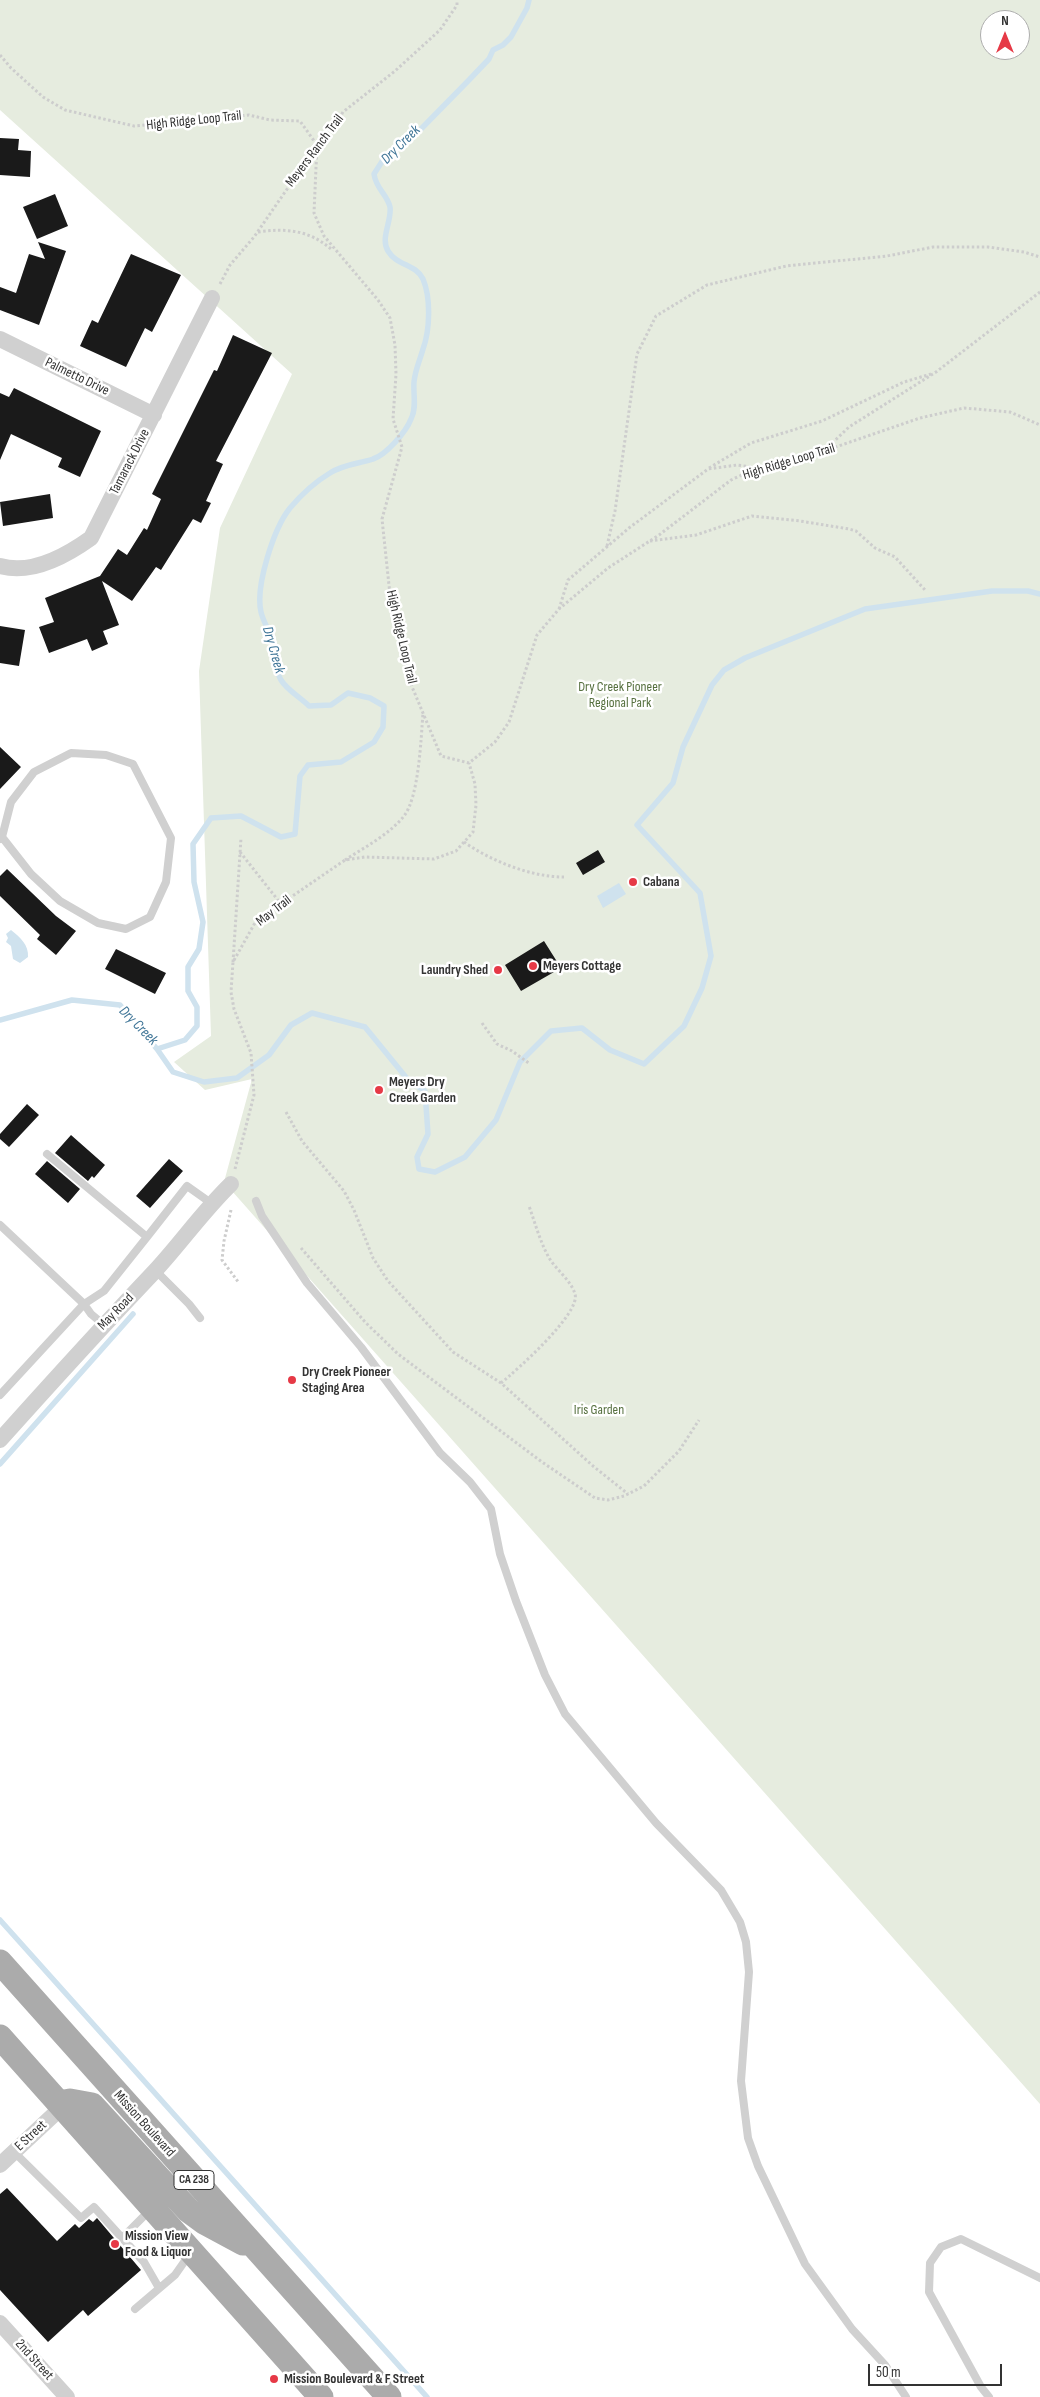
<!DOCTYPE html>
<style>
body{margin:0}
#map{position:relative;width:1040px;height:2397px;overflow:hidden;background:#fff;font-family:"Sofia Sans Condensed",sans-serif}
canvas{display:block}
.north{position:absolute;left:980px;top:10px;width:50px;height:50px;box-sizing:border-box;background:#fff;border:1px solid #adadad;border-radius:50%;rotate:0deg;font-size:14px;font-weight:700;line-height:20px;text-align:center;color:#333}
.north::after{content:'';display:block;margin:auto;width:18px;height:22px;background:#e63946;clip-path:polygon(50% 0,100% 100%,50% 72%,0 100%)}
.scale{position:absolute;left:868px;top:2364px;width:134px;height:22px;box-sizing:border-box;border:2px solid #333;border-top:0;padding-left:6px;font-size:15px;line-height:18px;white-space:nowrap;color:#333;-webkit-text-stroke:4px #fff;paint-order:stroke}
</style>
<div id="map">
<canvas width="1040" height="2397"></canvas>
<div class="north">N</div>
<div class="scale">50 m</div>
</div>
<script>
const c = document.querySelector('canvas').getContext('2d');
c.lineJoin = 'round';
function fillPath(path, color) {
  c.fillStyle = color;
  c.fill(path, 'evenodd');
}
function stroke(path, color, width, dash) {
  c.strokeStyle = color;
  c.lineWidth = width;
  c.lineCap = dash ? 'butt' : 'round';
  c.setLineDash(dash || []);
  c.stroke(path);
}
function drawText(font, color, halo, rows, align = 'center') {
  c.font = font + ' "Sofia Sans Condensed",sans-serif';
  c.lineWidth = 5;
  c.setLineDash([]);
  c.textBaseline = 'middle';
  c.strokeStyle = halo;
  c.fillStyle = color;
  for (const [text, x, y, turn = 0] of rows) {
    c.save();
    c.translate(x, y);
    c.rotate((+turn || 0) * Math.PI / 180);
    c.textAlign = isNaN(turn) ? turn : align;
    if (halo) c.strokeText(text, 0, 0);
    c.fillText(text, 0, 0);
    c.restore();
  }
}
fillPath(new Path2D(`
 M 0,0 L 1040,0 L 1040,2104 L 224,1182 L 252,1079 L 205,1090 L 174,1062 L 211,1036 L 199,671 L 220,528 L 292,374 L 0,110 ZM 990,20 L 1020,20 L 1020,50 L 990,50 Z`), '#e6ecdf');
fillPath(new Path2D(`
 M 619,883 L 626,894 L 603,908 L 597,896 Z
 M 11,930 C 20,937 29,945 28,957 L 20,963 L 13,959 L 11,946 L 6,942 L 8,938 L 6,934 Z`), '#cfe2ee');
stroke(new Path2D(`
 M 0,1020 L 72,1000 L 120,1005 L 157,1049 L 173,1072 L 204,1082 L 237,1078 L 269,1055 L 291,1025 L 312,1013 L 365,1027 L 409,1081 L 425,1091 L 428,1134 L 417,1157 L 419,1169 L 435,1172 L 465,1157 L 496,1120 L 520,1062 L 551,1031 L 582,1028 L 610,1050 L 644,1064 L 684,1026 L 702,988 L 711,956 L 700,893 L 637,825 L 673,783 L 683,747 L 712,685 L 724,670 L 745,658 L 865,609 L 992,591 L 1028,591 L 1040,594
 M 157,1049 L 185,1040 L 197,1026 L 197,1007 L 188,991 L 188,967 L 199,949 L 203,922 L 194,882 L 193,844 L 211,818 L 241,816 L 281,837 L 295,834 L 300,776 L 308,765 L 341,762 L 374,742 L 383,727 L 384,706 L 370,698 L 348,693 L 331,705 L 309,706 C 301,698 287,690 281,680 C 275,670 274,651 272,640 C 269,630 263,621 261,612 C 255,586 274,528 290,508 C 301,495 315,482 330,473 C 344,464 358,464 373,459 C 386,455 406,432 411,419 C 417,408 413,394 414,382 C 415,370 420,360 423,349 C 430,330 431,298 423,279 C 416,264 397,266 388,251 C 380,238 392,221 390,207 C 387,194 376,189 374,174 L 383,160 L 421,129 L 469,80 L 489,59 L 493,50 L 503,45 L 511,37 L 527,8 L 529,0
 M 0,1464 L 133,1314
 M 0,1920 L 427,2397`), '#cfe2ee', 5.5);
fillPath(new Path2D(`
 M 0,138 L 19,139 L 18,150 L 31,151 L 30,177 L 0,175 Z
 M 55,194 L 68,226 L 37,239 L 23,207 Z
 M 38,242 L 66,251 L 39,325 L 0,310 L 0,287 L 16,293 L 29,254 L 45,259 Z
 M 131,254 L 181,275 L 152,332 L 145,328 L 126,367 L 80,346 L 92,320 L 98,323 Z
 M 233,335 L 272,353 L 216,461 L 223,464 L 206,501 L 211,503 L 201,523 L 193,519 L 161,570 L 156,567 L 132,601 L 102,581 L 119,625 L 103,631 L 108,644 L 92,651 L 87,639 L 49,653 L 39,627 L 54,622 L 45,598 L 100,576 L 118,549 L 127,555 L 144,528 L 147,530 L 161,499 L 152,494 L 214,370 L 217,371 Z
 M 14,388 L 101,431 L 80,477 L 58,467 L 62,458 L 11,434 L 0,460 L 0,393 L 9,397 Z
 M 50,494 L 53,518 L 3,526 L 0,502 Z
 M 0,626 L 25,630 L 19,666 L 0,663 Z
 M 0,747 L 21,767 L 0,789 Z
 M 598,850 L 605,862 L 583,875 L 576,863 Z
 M 7,869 L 56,916 L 76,931 L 56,955 L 37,939 L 40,935 L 0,896 L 0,876 Z
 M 544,941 L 561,968 L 521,991 L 505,965 Z
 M 116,949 L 166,973 L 155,994 L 105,969 Z
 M 27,1104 L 39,1115 L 9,1147 L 0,1139 L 0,1134 Z
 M 71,1135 L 105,1165 L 94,1178 L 92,1176 L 88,1181 L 55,1153 Z
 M 169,1159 L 183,1171 L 150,1208 L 136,1196 Z
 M 47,1161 L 80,1189 L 68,1203 L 35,1174 Z
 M 7,2188 L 57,2241 L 75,2224 L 79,2228 L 89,2219 L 93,2222 L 97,2218 L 141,2270 L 88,2316 L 83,2310 L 48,2342 L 0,2290 L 0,2194 Z`), '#1a1a1a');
stroke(new Path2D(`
 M 0,55 L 11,68 L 43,97 L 65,110 L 134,126 L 249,115 L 270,120 L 300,121 L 317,145 L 314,213 L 324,236 L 378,300 L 390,318 L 395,345 L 396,374 L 393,419 L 402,447 L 382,519 L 391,604 L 410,682 L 441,756 L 469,763 L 495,742 L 509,722 L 537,635 L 559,609 L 608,568 L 659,535 L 731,480 L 753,470 L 824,451 L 920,418 L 964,408 L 1010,412 L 1040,425
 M 258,232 C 286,228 309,230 331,249
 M 220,284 L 230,265 L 254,237 L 294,179 L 307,164 L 317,145 L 331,132 L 343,112 L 395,71 L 440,30 L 457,5 L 457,0
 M 825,450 L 849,427 L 936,372 L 1040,292
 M 709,468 L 751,443 L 822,421 L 904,382 L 931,374
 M 650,541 L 696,535 L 752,516 L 800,521 L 849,529 L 856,531 L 875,548 L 895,557 L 925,590
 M 607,546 L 615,511 L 637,354 L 656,316 L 707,285 L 786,266 L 887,256 L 933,247 L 988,247 L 1024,252 L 1040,257
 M 559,609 L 568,580 L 629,528 L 708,469 L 737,465 L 759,468
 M 464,842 C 491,861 531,877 564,877
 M 240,852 L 281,904
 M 345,860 C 365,847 390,834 404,816 C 419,797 421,738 423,713
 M 233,962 L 241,838
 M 482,1023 L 497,1044 L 512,1051 L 530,1064
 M 286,1112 L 302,1141 L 344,1191 L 354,1210 L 373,1258 L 388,1281 L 453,1352 L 501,1383 L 593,1466 L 628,1494
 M 235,1169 L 254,1095 L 251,1053 L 234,1009 L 231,992 L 233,962 L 256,921 L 345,860 L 365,857 L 434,859 L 456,851 L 473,832 L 476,805 L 475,784 L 469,763
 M 231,1210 L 224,1241 L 222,1260 L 239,1283
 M 301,1248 L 365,1322 L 398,1354 L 542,1462 L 595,1498 L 608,1500 L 624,1496 L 644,1486 L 679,1451 L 699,1420
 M 501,1383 C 517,1370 581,1313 575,1294 C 571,1280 555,1269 548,1256 C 540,1241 535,1223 529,1206`), '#cdcdcd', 3, [2.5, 2.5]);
stroke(new Path2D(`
 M 0,839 L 2,837 L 11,802 L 34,772 L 71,753 L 106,755 L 133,764 L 171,838 L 166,882 L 150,917 L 126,929 L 98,923 L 60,901 L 31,874 L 2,837
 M 47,1154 L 147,1237 L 104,1291 L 84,1304 L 91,1314 L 103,1324
 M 256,1201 L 262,1216 L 307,1283 L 361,1347 L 440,1453 L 470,1482 L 491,1509 L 500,1554 L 516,1601 L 545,1675 L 565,1714 L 656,1823 L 721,1890 L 740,1922 L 746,1942 L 749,1972 L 741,2081 L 748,2138 L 758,2166 L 805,2264 L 852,2329 L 885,2365 L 906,2397
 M 0,1225 L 84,1304 L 0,1395
 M 147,1237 L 187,1186 L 211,1203
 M 155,1270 L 189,1304 L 200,1318
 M 14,2152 L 81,2218 L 94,2207 L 144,2262 L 159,2288
 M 122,2238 L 151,2209
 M 135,2309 L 175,2275 L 189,2255
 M 989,2397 L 981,2387 L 929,2292 L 930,2263 L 941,2247 L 961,2239 L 1040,2278`), '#d0d0d0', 8);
stroke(new Path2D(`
 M 0,339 L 154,415
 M 0,566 C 31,575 66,556 91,538 L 212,298
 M 0,1440 C 51,1383 102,1327 154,1272 C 181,1243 203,1211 231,1184
 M 0,2165 L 62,2107
 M 0,2323 L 67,2397`), '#d0d0d0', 16);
stroke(new Path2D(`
 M 0,1962 L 389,2397
 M 0,2037 L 321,2397
 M 59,2103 L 70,2101 L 92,2105 L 189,2211 L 204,2222 L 243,2243`), '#ababab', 25);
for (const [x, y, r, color] of [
 [633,882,5,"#e63946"],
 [533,966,5,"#e63946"],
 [498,970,5,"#e63946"],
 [379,1090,5,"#e63946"],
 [292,1380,5,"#e63946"],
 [115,2244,5,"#e63946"],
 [274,2379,5,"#e63946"]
]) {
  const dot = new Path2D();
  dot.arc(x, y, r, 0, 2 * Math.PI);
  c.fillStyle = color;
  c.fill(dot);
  stroke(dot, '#fff', 2);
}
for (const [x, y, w] of [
 [194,2180,40]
]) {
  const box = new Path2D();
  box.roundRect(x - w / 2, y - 9.5, w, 19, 4);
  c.fillStyle = '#fff';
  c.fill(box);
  stroke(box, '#333', 1);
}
drawText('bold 12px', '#333', null, [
 ["CA 238",194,2180]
]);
drawText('14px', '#333', '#fff', [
 ["High Ridge Loop Trail",194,121,-6],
 ["Meyers Ranch Trail",315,151,-53],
 ["Palmetto Drive",77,377,26],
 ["Tamarack Drive",130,462,-63],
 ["High Ridge Loop Trail",789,462,-17],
 ["High Ridge Loop Trail",401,637,77],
 ["May Trail",274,911,-38],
 ["May Road",116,1312,-46],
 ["Mission Boulevard",144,2124,48],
 ["E Street",31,2136,-43],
 ["2nd Street",34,2360,48]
]);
drawText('14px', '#56703f', '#fff', [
 ["Dry Creek Pioneer",620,687],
 ["Regional Park",620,703],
 ["Iris Garden",599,1410]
]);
drawText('bold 14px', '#333', '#fff', [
 ["Cabana",643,882],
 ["Meyers Cottage",543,966],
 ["Laundry Shed",488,970,"right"],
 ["Meyers Dry",389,1082],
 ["Creek Garden",389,1098],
 ["Dry Creek Pioneer",302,1372],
 ["Staging Area",302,1388],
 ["Mission View",125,2236],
 ["Food & Liquor",125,2252],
 ["Mission Boulevard & F Street",284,2379]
], 'left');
drawText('italic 15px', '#3f7597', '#fff', [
 ["Dry Creek",401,145,-45],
 ["Dry Creek",273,650,74],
 ["Dry Creek",138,1026,45]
]);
</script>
